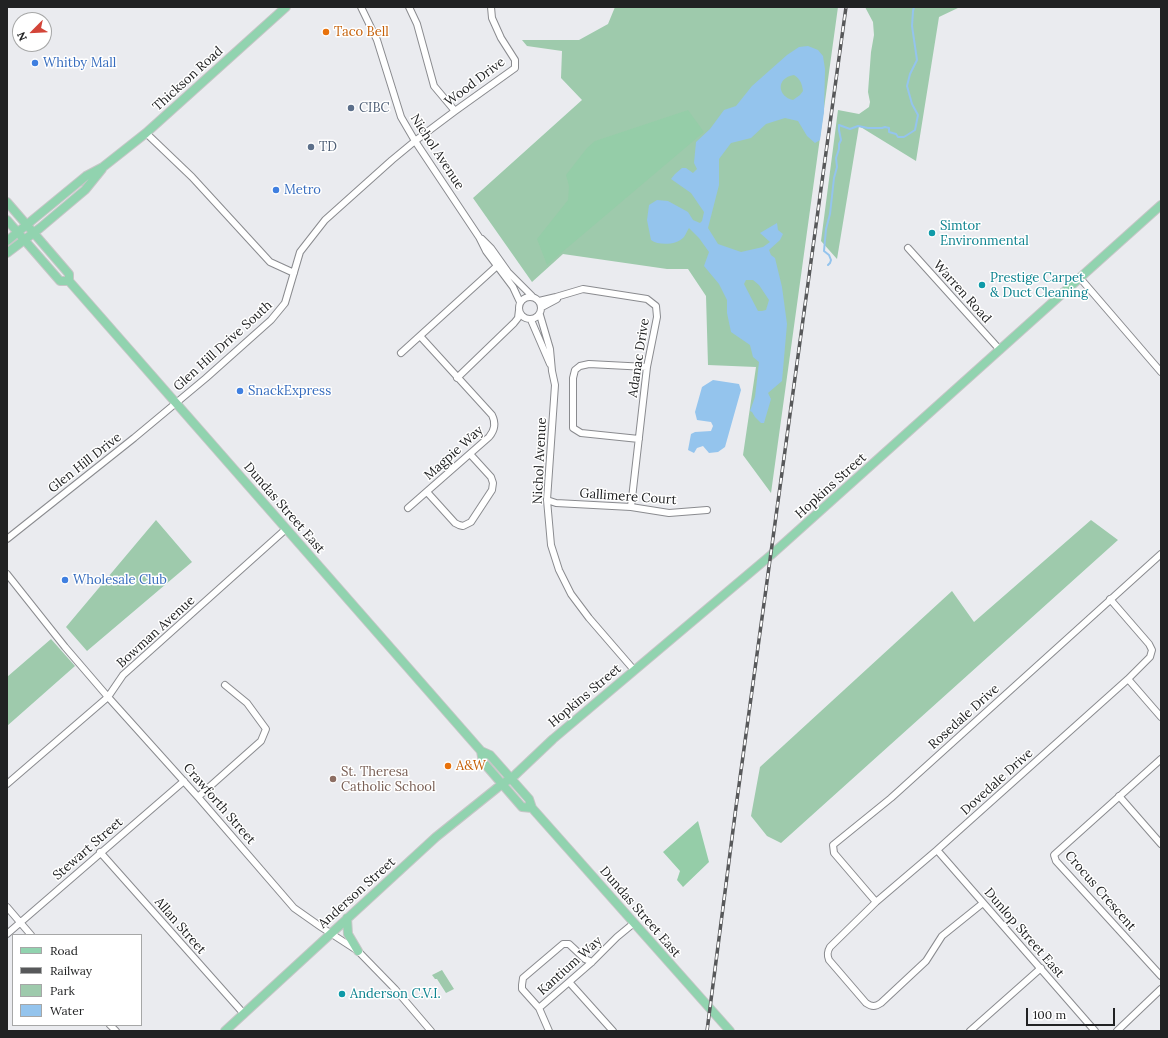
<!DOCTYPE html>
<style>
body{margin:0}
#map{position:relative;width:1168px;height:1038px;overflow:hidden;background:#eaebef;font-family:Lora,serif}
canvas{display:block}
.frame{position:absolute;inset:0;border:8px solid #212223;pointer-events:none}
.legend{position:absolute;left:12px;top:934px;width:130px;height:92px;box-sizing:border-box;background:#fff;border:1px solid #a6a7a7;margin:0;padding:5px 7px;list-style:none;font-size:12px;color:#212223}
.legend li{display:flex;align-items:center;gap:8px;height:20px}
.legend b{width:20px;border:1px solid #a6a7a7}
.north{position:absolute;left:12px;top:12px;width:40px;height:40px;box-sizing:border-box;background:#fff;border:1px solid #a6a7a7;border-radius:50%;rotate:246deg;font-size:11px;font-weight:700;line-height:16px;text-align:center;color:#212223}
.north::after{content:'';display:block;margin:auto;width:14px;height:18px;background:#d34539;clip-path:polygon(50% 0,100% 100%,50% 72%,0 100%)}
.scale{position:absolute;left:1026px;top:1008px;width:89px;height:18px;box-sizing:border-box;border:2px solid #212223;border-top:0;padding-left:5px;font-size:12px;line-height:14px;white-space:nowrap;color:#212223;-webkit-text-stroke:3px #fff;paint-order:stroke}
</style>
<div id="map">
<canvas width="1168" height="1038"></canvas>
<div class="frame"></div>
<ul class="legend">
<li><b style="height:5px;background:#91d3af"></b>Road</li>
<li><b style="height:5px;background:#57585a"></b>Railway</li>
<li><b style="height:11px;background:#9ecaac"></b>Park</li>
<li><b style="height:11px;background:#94c4ed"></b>Water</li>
</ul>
<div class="north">N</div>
<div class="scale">100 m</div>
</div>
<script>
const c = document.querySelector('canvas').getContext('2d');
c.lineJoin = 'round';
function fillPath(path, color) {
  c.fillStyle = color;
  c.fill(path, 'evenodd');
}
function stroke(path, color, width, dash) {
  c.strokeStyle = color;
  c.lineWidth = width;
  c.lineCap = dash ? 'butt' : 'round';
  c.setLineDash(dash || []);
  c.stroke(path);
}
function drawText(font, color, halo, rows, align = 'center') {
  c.font = font + ' Lora,serif';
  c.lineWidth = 3;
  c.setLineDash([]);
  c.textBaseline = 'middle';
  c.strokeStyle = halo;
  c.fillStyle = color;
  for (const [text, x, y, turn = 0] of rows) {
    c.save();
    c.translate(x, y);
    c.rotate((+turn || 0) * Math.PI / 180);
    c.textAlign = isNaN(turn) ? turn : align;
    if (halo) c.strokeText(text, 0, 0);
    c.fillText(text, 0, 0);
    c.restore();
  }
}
fillPath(new Path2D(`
 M 615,7 L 838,7 L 771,493 L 743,455 L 756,367 L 708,365 L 706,296 L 688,269 L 667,269 L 563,254 L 532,282 L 473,198 L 582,100 L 561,78 L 562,51 L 527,46 L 522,40 L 579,40 L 608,24 Z
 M 865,7 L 960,7 L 939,17 L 916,161 L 859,126 L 837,259 L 821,241 L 838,110 L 859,114 L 869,107 L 870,102 L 868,92 L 871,52 L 874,35 L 873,22 Z
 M 156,520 L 192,562 L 87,651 L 66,627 Z
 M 1091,520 L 1118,540 L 781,843 L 767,836 L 751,816 L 760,767 L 952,591 L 974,622 Z
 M 51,639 L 75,666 L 7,726 L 7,677 Z
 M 442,970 L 454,989 L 446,993 L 437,979 L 435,979 L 432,975 Z`), '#9ecaac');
fillPath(new Path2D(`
 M 688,110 L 704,132 L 547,265 L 537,239 L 568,200 L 569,186 L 566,175 L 587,148 L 595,141 Z
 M 698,821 L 709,862 L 683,887 L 677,880 L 680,871 L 663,852 Z`), '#95cda8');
fillPath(new Path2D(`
 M 808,46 L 818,50 L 823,56 L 825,69 L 824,112 L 820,140 L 815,143 L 807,136 L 798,121 L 785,118 L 766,124 L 751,138 L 731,143 L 719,159 L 719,185 L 708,228 L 718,244 L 741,252 L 763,247 L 770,242 L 760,233 L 777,223 L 778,230 L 783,234 L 780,240 L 769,250 L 771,255 L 775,258 L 782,287 L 787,324 L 782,381 L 768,393 L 771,399 L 764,423 L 761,423 L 755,417 L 752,412 L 750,411 L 755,397 L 759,362 L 753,357 L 750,345 L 731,332 L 727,313 L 727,300 L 719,284 L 704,266 L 709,252 L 699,238 L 689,228 C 687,231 686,234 684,237 C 677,245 659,246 651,240 L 647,220 L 649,205 L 657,200 L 668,201 L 688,212 L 693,220 L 700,223 L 702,221 L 704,212 L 691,193 L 671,179 L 675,174 L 682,168 L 686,168 L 693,173 L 697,169 L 694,163 L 696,142 L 710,129 L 724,110 L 736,106 L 752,86 L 787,55 L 799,47 ZM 794,75 C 800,79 802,83 803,91 L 800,95 L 793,100 C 778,97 775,78 794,75 ZM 746,280 L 753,280 L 759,285 L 769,300 L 766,310 L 762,311 L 758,311 L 744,284 Z
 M 713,380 L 739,384 L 741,390 L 725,447 L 718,452 L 709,453 L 703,446 L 697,448 L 694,453 L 688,450 L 691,434 L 695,432 L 711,431 L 713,426 L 711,422 L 697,420 L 695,412 L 702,387 Z`), '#94c4ed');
stroke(new Path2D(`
 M 828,265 L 830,263 L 831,260 L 829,255 L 824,251 L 826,229 L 830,214 L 834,178 L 837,167 L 836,158 L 839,149 L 839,144 L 841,140 L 839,130 L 839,125 L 850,129 L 858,126 L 868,128 L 882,128 L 885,127 L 889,128 L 889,132 L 896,134 L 898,137 L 904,137 L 915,130 L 918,115 L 912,104 L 907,86 L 910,74 L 917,60 L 912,26 L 913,11 L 914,7`), '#94c4ed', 2);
const minor = new Path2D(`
 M 361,7 L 377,40 L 401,117 L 415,141 L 479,237 L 486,251 L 513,287 L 520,302
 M 409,7 L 417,24 L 434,86 L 455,111
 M 146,133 L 192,177 L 270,262 L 294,273
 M 482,239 L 491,248 L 508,272 L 532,296
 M 908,248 L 1000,350
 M 1080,278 L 1161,372
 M519 308a11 11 0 1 1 22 0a11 11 0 1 1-22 0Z
 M 539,301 L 556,297 L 583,289 L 647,299 L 656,306 L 657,317 L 647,367 L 631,507
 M 542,307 L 557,299
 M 540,315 L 550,349 L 552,371 L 555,385 L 547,500 L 551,545 L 559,570 L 571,594 L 589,618 L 634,670
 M 531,320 L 550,364
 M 401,353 L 497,266
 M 457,378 L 514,323 L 518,318 L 519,310
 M 639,439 L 581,433 L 573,428 L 573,378 L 575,370 L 580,366 L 589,364 L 647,367
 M 427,492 L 455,523 L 459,525 L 463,526 L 471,522 L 492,490 L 493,483 L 491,477 L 470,454
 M 547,500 L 556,503 L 631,507 L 669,513 L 707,510
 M 408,508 L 489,437 C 495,430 496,423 492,415 L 420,336
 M 7,539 L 134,438 L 206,378 L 271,320 L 285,303 L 300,252 L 325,220 L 392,160 L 415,141 L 455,111 L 515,68 L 515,60 L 501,38 L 492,18 L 491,7
 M 7,574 L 65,647 L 108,697 L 198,797 L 294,908 L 321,927 L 358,951 L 395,989 L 431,1031
 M 1128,679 L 1161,717
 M 1161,759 L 1054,855 L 1056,861 L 1161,976
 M 7,784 L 108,697 L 123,675 L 286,529
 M 1119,796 L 1161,844
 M 198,797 L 261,741 L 266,729 L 247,703 L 225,685
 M 937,850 L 1095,1031
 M 100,852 L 244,1014
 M 876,902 L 834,853 L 833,845 L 891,798 L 1161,554
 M 983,903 L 942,936 L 926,961 L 881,1003 C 875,1007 872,1007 866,1003 L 829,960 C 827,955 827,952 830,947 L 876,902 L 937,850 L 1128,679 L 1150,657 L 1152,650 L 1149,644 L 1110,599
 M 7,907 L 31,935
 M 7,934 L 184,781
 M 569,982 L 613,1031
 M 539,1008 L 522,989 L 522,985 L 523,978 L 563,944 L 569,944 L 585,959 L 592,962
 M 110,1025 L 116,1031
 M 549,1031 L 539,1008 L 592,962 L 617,937 L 634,923
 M 970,1031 L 1041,968
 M 1117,1031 L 1161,989`);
const major = new Path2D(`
 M 7,202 L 69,274 L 69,281 L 481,751 L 490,755 L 529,799 L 532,808 L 730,1031
 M 7,220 L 60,281 L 69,281
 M 7,241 L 86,176 L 103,167 L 146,133 L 286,7
 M 7,253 L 40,228 L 85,190 L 102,169
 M 481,751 L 483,762 L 522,807 L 532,808
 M 347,918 L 348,934 L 358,951
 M 225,1031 L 436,837 L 497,788 L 515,775 L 553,739 L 771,555 L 1161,205`);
stroke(minor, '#8a8b8f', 8);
stroke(major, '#c5c6c6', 10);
stroke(minor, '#fff', 6);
stroke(major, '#91d3af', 8);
const rail = new Path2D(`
 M 707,1031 L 736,807 L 846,7`);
stroke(rail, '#57585a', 3.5);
stroke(rail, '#fff', 2, [6]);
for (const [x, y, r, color] of [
 [326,32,4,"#e8710a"],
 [35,63,4,"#3f7fe0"],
 [351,108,4,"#5c6f8a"],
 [311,147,4,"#5c6f8a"],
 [276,190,4,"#3f7fe0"],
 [932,233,4,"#0f9aa8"],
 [982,285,4,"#0f9aa8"],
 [240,391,4,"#3f7fe0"],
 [65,580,4,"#3f7fe0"],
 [448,766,4,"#e8710a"],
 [333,779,4,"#8d6e63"],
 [342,994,4,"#0f9aa8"]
]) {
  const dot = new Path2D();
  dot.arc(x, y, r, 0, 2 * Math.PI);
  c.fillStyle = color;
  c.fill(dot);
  stroke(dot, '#fff', 1.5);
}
drawText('13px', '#c56008', '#fff', [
 ["Taco Bell",334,32],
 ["A&W",456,766]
], 'left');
drawText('13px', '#366cbe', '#fff', [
 ["Whitby Mall",43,63],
 ["Metro",284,190],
 ["SnackExpress",248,391],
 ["Wholesale Club",73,580]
], 'left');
drawText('13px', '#212223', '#fff', [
 ["Thickson Road",188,79,-42],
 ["Wood Drive",475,82,-37],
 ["Nichol Avenue",437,152,57],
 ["Warren Road",962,292,48],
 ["Glen Hill Drive South",223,346,-42],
 ["Adanac Drive",639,358,-81],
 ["Magpie Way",454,453,-42],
 ["Nichol Avenue",540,461,-87],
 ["Glen Hill Drive",85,463,-38],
 ["Hopkins Street",831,486,-42],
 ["Gallimere Court",628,497,4],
 ["Dundas Street East",284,508,49],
 ["Bowman Avenue",156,632,-42],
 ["Hopkins Street",585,696,-40],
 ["Rosedale Drive",964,717,-42],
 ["Dovedale Drive",997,782,-42],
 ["Crawforth Street",219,804,49],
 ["Stewart Street",88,849,-41],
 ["Crocus Crescent",1100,891,49],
 ["Anderson Street",357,893,-42],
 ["Dundas Street East",640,912,49],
 ["Allan Street",180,926,49],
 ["Dunlop Street East",1024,933,49],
 ["Kantium Way",570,966,-42]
]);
drawText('13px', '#4e5e75', '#fff', [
 ["CIBC",359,108],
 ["TD",319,147]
], 'left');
drawText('13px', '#0d838f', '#fff', [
 ["Simtor",940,226],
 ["Environmental",940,241],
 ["Prestige Carpet",990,278],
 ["& Duct Cleaning",990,293],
 ["Anderson C.V.I.",350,994]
], 'left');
drawText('13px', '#785e54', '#fff', [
 ["St. Theresa",341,772],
 ["Catholic School",341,787]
], 'left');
</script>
